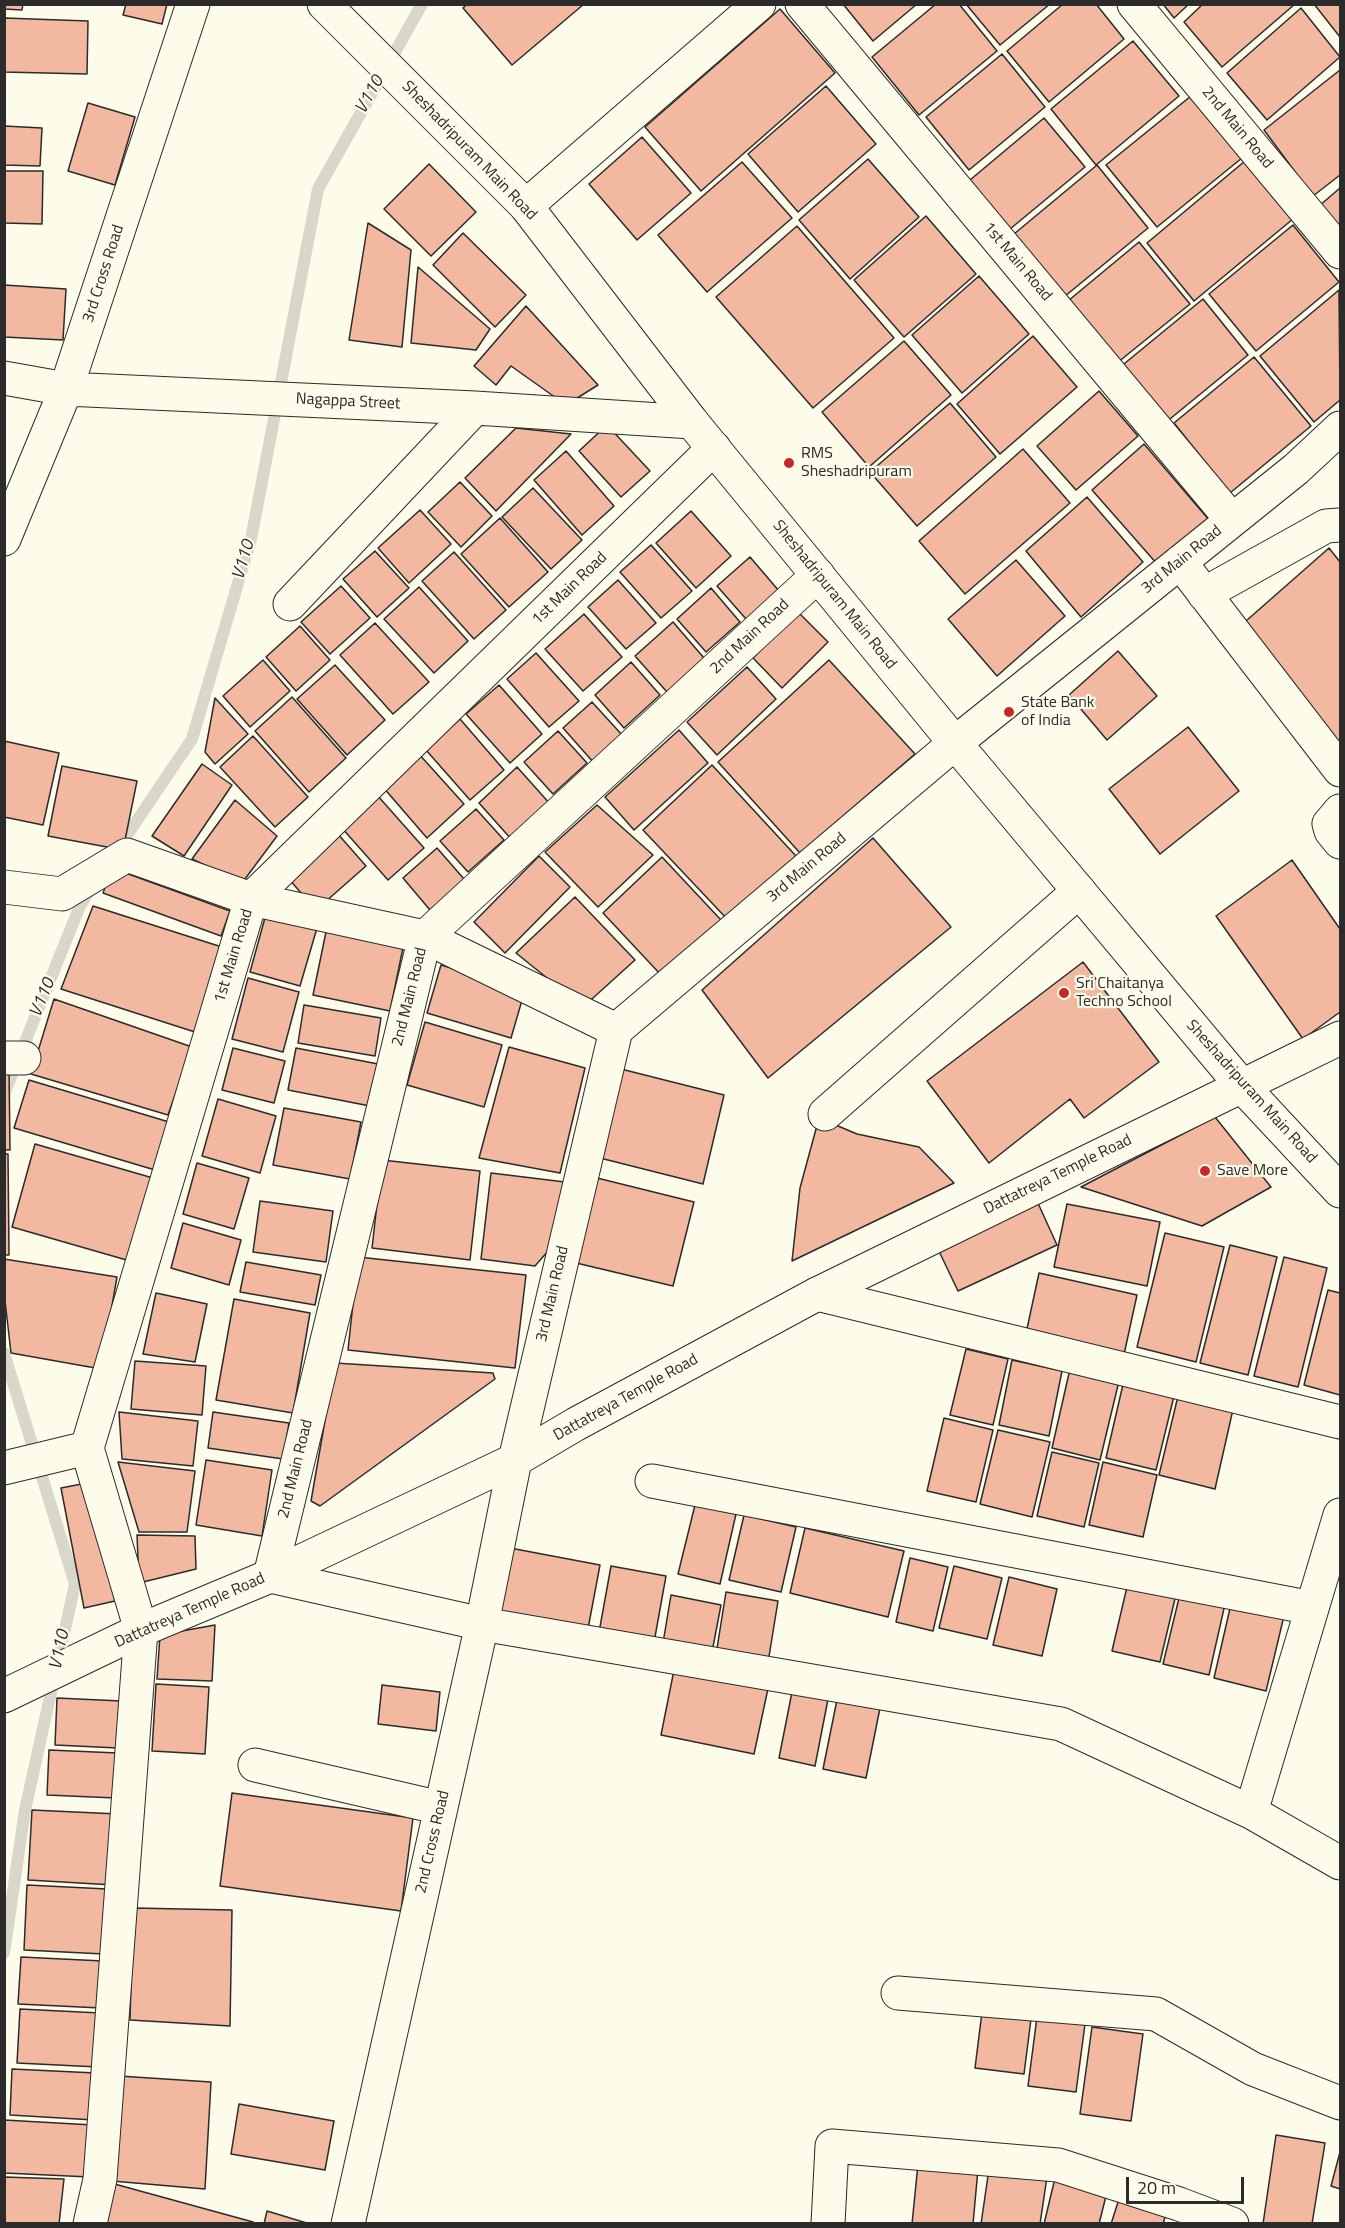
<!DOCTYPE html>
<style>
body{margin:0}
#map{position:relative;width:1345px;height:2228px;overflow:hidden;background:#fdfbea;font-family:"Titillium Web",sans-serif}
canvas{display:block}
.frame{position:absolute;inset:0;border:6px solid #2b2b2b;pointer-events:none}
.scale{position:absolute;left:1126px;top:2177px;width:118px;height:27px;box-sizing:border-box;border:3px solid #2b2b2b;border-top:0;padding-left:8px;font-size:18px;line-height:21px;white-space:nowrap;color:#2b2b2b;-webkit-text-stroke:4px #fdfbea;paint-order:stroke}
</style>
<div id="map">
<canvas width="1345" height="2228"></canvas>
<div class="frame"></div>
<div class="scale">20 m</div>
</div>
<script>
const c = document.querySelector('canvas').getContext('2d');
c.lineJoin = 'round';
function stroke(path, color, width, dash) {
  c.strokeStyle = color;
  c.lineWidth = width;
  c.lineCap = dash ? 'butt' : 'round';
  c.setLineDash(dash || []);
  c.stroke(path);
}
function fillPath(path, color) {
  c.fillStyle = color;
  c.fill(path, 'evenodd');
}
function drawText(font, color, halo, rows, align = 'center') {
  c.font = font + ' "Titillium Web",sans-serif';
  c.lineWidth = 4.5;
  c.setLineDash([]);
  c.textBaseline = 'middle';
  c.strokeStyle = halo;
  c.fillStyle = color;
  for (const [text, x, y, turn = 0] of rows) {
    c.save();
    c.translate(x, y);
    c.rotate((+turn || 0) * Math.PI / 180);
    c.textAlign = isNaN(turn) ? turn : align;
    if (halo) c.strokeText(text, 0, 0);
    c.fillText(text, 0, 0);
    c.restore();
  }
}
stroke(new Path2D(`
 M 117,850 L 192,739 L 251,539 L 318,189 L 422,4
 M 4,1094 L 80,906 L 92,887
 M 4,1353 L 75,1584 L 25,1810 L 4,1953`), '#d8d7c9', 12);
const building = new Path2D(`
 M 4,4 L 23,4 L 22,10 L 4,9 Z
 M 126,4 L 167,4 L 162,24 L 123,15 Z
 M 467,4 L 584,4 L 512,65 L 463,8 Z
 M 843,4 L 917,4 L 873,41 Z
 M 936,4 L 959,4 L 997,51 L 919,115 L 872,57 Z
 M 966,4 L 1050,4 L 1000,45 Z
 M 1063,4 L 1096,4 L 1124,39 L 1049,102 L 1007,51 Z
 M 1163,4 L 1189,4 L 1174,18 Z
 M 1203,4 L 1295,4 L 1222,67 L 1184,22 Z
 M 1314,4 L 1340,4 L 1340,37 Z
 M 1301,8 L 1340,57 L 1267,120 L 1227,73 Z
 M 780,9 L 835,73 L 701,191 L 645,127 Z
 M 4,18 L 88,21 L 87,74 L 4,72 Z
 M 1133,41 L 1179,96 L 1096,165 L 1051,109 Z
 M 1002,54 L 1045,107 L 969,170 L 926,117 Z
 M 1340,70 L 1340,175 L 1313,196 L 1264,130 Z
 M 826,86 L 876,144 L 798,212 L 748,154 Z
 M 1191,96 L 1242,158 L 1157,227 L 1106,165 Z
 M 88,103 L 135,117 L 115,185 L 68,171 Z
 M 1044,118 L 1085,167 L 1004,234 L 964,185 Z
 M 4,126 L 42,128 L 40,166 L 4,165 Z
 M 642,137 L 691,193 L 637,240 L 589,184 Z
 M 868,159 L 919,217 L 850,279 L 799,220 Z
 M 1245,161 L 1293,219 L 1194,301 L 1147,243 Z
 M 742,162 L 792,218 L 707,292 L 658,235 Z
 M 429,164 L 476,212 L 431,256 L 384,209 Z
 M 1097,165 L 1148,228 L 1059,301 L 1008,239 Z
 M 4,171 L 43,171 L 42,224 L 4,223 Z
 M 1340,188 L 1340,233 L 1319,206 Z
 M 926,216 L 976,274 L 904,337 L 854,280 Z
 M 368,223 L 411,250 L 402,347 L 349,340 Z
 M 1293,225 L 1339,282 L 1256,351 L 1209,294 Z
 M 797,226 L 894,338 L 813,408 L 716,297 Z
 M 463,233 L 526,295 L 495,327 L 433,265 Z
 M 1139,242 L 1190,304 L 1112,367 L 1062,306 Z
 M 418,267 L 490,329 L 476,350 L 411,343 Z
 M 979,276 L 1029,334 L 962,393 L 912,335 Z
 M 4,285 L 66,289 L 63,340 L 4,337 Z
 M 1339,290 L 1340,400 L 1314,422 L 1260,356 Z
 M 1203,299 L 1248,355 L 1165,423 L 1119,368 Z
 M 526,306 L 598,385 L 566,405 L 511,366 L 496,385 L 474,366 Z
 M 1033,336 L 1077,387 L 1000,454 L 957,404 Z
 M 904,341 L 951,395 L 869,467 L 822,412 Z
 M 1254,357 L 1311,426 L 1230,493 L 1174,423 Z
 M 1099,391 L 1138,436 L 1076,490 L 1037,446 Z
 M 950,403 L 996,457 L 917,526 L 870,472 Z
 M 607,425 L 650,471 L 621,497 L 579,451 Z
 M 516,428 L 571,434 L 496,511 L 465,478 Z
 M 1144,444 L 1210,521 L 1158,565 L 1092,490 Z
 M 1023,449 L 1070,503 L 965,594 L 919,541 Z
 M 566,451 L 614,506 L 582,535 L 534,480 Z
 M 460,482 L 492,516 L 461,547 L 428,512 Z
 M 533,488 L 582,540 L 551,569 L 502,517 Z
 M 1087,497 L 1143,562 L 1081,617 L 1026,551 Z
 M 420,510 L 451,544 L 409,583 L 378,548 Z
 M 691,511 L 731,556 L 696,588 L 656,543 Z
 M 500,518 L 548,572 L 509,607 L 461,554 Z
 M 651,545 L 692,591 L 661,618 L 620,572 Z
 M 1329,548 L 1340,562 L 1340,747 L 1238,628 Z
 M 375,551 L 409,588 L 377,617 L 343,579 Z
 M 454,552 L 506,610 L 474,639 L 422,581 Z
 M 750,557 L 779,591 L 746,619 L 717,586 Z
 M 1016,560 L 1065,616 L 997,676 L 948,619 Z
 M 618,580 L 656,623 L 626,649 L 588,607 Z
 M 341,586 L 370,618 L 330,654 L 301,622 Z
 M 419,587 L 468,641 L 434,673 L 384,619 Z
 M 711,588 L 740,622 L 706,652 L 677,619 Z
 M 798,612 L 828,642 L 782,688 L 753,658 Z
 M 584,614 L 622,657 L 583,691 L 545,649 Z
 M 673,622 L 704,658 L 667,692 L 635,656 Z
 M 375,623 L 429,682 L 393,714 L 340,655 Z
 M 300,626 L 330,660 L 296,691 L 266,657 Z
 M 1118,651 L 1157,696 L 1107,740 L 1069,695 Z
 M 536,653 L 579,701 L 549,727 L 507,679 Z
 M 263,660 L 290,691 L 250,727 L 223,696 Z
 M 829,660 L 915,754 L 800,853 L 718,762 Z
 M 631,662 L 660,695 L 624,728 L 595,695 Z
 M 335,665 L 385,720 L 347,755 L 297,699 Z
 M 747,667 L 776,699 L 717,755 L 687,722 Z
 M 499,685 L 542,734 L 510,763 L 466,714 Z
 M 292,697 L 346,758 L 309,792 L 255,731 Z
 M 215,698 L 248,734 L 215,764 L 205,752 Z
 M 592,702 L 623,736 L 594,763 L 563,728 Z
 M 460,719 L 504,770 L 470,800 L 426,750 Z
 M 1188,727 L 1239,791 L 1160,854 L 1109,789 Z
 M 679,730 L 708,763 L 634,830 L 605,797 Z
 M 558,731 L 587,763 L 553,794 L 524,762 Z
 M 253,736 L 308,797 L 275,827 L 220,767 Z
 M 4,741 L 59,753 L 43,825 L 4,817 Z
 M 418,753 L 464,804 L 427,838 L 382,786 Z
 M 202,764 L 232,785 L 184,856 L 152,836 Z
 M 712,765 L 796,856 L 728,920 L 643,830 Z
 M 62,766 L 137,781 L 123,850 L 48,836 Z
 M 517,767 L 551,805 L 512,840 L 479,803 Z
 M 377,795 L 424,848 L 388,880 L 341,827 Z
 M 235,800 L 277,836 L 242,883 L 192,859 Z
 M 597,805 L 653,855 L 598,907 L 545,852 Z
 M 476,809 L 504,840 L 468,872 L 440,841 Z
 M 337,833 L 366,866 L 316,910 L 288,878 Z
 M 873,838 L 951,927 L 768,1078 L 702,990 Z
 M 437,848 L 464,879 L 430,910 L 403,878 Z
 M 539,856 L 570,887 L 505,953 L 474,922 Z
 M 662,857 L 721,920 L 662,976 L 603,913 Z
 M 1292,860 L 1340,929 L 1340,1012 L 1303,1039 L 1216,916 Z
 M 112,868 L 230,911 L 221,936 L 103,893 Z
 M 575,897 L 635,960 L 583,1007 L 516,953 Z
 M 93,906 L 225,948 L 198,1033 L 61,989 Z
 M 266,914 L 317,928 L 300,986 L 250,972 Z
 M 327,927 L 404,943 L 390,1011 L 313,995 Z
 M 1083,962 L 1159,1062 L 1084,1118 L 1070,1099 L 989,1163 L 927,1081 Z
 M 441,965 L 525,990 L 511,1038 L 427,1013 Z
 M 248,978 L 299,992 L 283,1052 L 232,1039 Z
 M 54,999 L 192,1047 L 168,1115 L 31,1074 Z
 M 304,1005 L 381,1018 L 375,1056 L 298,1043 Z
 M 425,1022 L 502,1045 L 484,1107 L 407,1085 Z
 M 509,1047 L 585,1068 L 560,1173 L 479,1158 Z
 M 233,1048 L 285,1061 L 274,1103 L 222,1090 Z
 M 296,1048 L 378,1064 L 370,1106 L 288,1090 Z
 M 4,1067 L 9,1067 L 10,1150 L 4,1150 Z
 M 617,1068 L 724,1095 L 703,1184 L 596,1157 Z
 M 29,1080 L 169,1122 L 155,1170 L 14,1128 Z
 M 218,1099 L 276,1116 L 260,1173 L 202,1156 Z
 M 284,1108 L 361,1122 L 350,1179 L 273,1165 Z
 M 1215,1117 L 1271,1187 L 1202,1226 L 1081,1187 Z
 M 819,1118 L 857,1134 L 919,1147 L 954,1183 L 792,1261 L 800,1188 Z
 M 35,1144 L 153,1178 L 130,1261 L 12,1227 Z
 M 4,1154 L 8,1154 L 9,1255 L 4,1255 Z
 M 382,1160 L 480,1171 L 470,1260 L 372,1248 Z
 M 197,1163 L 249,1178 L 234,1229 L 183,1214 Z
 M 491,1173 L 573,1183 L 562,1235 L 535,1266 L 481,1259 Z
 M 593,1177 L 694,1202 L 673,1286 L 572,1262 Z
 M 260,1201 L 333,1211 L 326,1262 L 253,1252 Z
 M 1037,1201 L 1057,1245 L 958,1291 L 937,1247 Z
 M 1067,1204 L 1160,1222 L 1147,1286 L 1054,1267 Z
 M 183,1223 L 241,1240 L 229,1285 L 171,1268 Z
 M 1165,1233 L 1224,1247 L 1196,1362 L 1137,1347 Z
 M 1230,1245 L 1277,1257 L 1248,1375 L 1200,1363 Z
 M 358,1257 L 526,1275 L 515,1368 L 348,1350 Z
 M 1284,1257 L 1327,1268 L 1298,1387 L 1254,1376 Z
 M 4,1259 L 117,1277 L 101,1369 L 11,1353 L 4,1292 Z
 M 246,1262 L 321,1275 L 315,1305 L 240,1292 Z
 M 1039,1273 L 1137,1295 L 1123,1359 L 1025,1338 Z
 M 1328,1290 L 1340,1293 L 1340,1395 L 1304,1385 Z
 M 156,1293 L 207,1304 L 195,1362 L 143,1354 Z
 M 234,1299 L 310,1313 L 293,1413 L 216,1400 Z
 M 966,1349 L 1008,1359 L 993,1425 L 950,1415 Z
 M 1012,1360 L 1062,1371 L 1049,1436 L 999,1425 Z
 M 135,1361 L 206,1366 L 202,1415 L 131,1409 Z
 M 335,1363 L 493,1373 L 495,1379 L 320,1506 L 311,1501 Z
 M 1070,1369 L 1119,1381 L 1100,1460 L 1052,1448 Z
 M 1124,1380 L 1175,1392 L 1156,1470 L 1106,1458 Z
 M 1179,1392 L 1234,1405 L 1215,1489 L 1159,1475 Z
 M 119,1412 L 198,1421 L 193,1466 L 122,1459 Z
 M 213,1412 L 289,1423 L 283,1459 L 208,1448 Z
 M 944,1418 L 993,1430 L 976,1502 L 927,1491 Z
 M 998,1430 L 1050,1442 L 1032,1517 L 980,1504 Z
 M 1052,1452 L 1099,1463 L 1084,1527 L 1037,1516 Z
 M 206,1460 L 272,1470 L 262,1536 L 196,1525 Z
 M 118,1462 L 195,1471 L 187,1532 L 139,1532 Z
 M 1103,1462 L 1157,1475 L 1143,1537 L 1089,1525 Z
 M 92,1482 L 115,1601 L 84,1608 L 61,1488 Z
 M 695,1505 L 736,1514 L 720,1584 L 678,1574 Z
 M 744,1515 L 796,1527 L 781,1592 L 729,1580 Z
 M 805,1528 L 904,1551 L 888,1617 L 790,1593 Z
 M 137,1535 L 195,1536 L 196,1569 L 139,1583 Z
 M 510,1548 L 600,1565 L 587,1634 L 497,1617 Z
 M 910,1558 L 948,1567 L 933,1631 L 896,1622 Z
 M 611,1566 L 666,1576 L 653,1648 L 598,1638 Z
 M 954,1566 L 1002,1578 L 987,1639 L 939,1628 Z
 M 1130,1574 L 1178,1586 L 1160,1662 L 1112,1651 Z
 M 1009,1577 L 1057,1589 L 1042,1656 L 993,1645 Z
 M 726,1592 L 778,1601 L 767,1669 L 715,1661 Z
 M 1180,1594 L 1225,1604 L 1209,1675 L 1163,1664 Z
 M 671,1595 L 721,1605 L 712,1652 L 663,1643 Z
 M 1231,1604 L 1284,1616 L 1266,1691 L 1214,1678 Z
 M 215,1625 L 212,1681 L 157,1679 L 160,1635 Z
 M 675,1665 L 769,1684 L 754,1754 L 661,1735 Z
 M 156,1684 L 209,1687 L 205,1754 L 152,1751 Z
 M 382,1685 L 440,1692 L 436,1731 L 378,1724 Z
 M 793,1687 L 829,1694 L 815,1766 L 779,1758 Z
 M 838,1695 L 881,1703 L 866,1778 L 823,1769 Z
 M 57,1698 L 121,1701 L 118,1748 L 55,1745 Z
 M 49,1750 L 118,1753 L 116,1798 L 47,1795 Z
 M 232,1793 L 413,1818 L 401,1911 L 220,1886 Z
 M 32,1810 L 118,1814 L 114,1885 L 28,1880 Z
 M 27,1885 L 107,1889 L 104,1954 L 24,1950 Z
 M 133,1908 L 232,1910 L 230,2026 L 130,2020 Z
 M 21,1957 L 103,1961 L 101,2008 L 18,2004 Z
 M 20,2009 L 100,2013 L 98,2067 L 17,2063 Z
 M 982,2012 L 1031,2019 L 1024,2074 L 975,2068 Z
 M 1037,2017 L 1085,2024 L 1076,2092 L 1028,2086 Z
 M 1092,2027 L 1143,2034 L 1131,2121 L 1080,2114 Z
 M 12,2069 L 96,2073 L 94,2120 L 10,2115 Z
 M 119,2076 L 211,2082 L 205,2189 L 112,2181 Z
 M 239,2104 L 334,2121 L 325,2170 L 231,2154 Z
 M 4,2120 L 93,2125 L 90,2177 L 4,2173 Z
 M 1276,2135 L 1325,2143 L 1312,2224 L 1263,2224 Z
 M 1340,2152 L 1340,2189 L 1331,2186 Z
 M 918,2164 L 978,2169 L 973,2224 L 912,2224 Z
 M 989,2169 L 1047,2177 L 1040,2224 L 981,2224 Z
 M 1056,2174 L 1108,2188 L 1099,2224 L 1044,2224 Z
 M 4,2177 L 64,2179 L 59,2224 L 4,2224 Z
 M 111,2183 L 253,2222 L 253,2224 L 100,2224 Z
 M 1119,2199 L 1166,2214 L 1163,2224 L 1111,2224 Z
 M 267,2211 L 310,2224 L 264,2224 Z`);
fillPath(building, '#f2b8a0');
stroke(building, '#2b2b2b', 1.5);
const minor = new Path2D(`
 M 802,4 L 1232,520
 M 1134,4 L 1340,252
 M 526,206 L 759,4
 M 4,378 L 66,389 L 475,408 L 692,422
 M 4,539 L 66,389 L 193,4
 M 1180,562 L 1340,770
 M 818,575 L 425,937 L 270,1576 L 482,1624 L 1061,1724 L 1251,1812 L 1340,1863
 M 1204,594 L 1326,526 L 1340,525
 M 290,604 L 475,408
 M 1340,811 L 1329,824 L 1331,831 L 1340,842
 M 4,887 L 62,894 L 127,855 L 251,899 L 425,937 L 616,1030
 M 4,1058 L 24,1058
 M 1242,1086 L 1340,1038
 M 825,1114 L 1079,891
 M 817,1294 L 1340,1422
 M 87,1448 L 141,1630 L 100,2179 L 90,2224
 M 4,1468 L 87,1448 L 251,899 L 714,448
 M 652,1481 L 1312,1608
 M 255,1765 L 441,1808
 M 1251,1812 L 1340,1515
 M 898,1993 L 1156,2014 L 1253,2069 L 1340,2103
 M 348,2224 L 482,1624 L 515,1460 L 616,1030 L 955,743 L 1296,469 L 1340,428
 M 828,2224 L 832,2146 L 1058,2165 L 1179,2204 L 1232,2224`);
const tertiary = new Path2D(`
 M 324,4 L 526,206 L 692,422 L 955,743 L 1242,1086 L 1340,1191
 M 4,1696 L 141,1630 L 270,1576 L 515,1460 L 576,1424 L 817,1294 L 1242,1086`);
stroke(minor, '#2b2b2b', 35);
stroke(tertiary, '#2b2b2b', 35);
stroke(minor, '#fdfbea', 33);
stroke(tertiary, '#fdfbea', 33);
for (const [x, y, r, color] of [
 [789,463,6,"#c62828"],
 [1009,712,6,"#c62828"],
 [1064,993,6,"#c62828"],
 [1205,1171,6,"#c62828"]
]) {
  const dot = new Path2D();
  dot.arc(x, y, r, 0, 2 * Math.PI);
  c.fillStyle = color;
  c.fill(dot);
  stroke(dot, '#fdfbea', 2);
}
drawText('16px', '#2b2b2b', '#fdfbea', [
 ["2nd Main Road",1237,128,50],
 ["Sheshadripuram Main Road",469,151,46],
 ["1st Main Road",1017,262,50],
 ["3rd Cross Road",104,274,-72],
 ["Nagappa Street",348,402,3],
 ["3rd Main Road",1182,560,-39],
 ["1st Main Road",570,589,-44],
 ["Sheshadripuram Main Road",834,595,51],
 ["2nd Main Road",750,637,-43],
 ["3rd Main Road",807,868,-40],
 ["1st Main Road",234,956,-73],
 ["2nd Main Road",410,997,-76],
 ["Sheshadripuram Main Road",1251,1092,48],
 ["Dattatreya Temple Road",1058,1175,-26],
 ["3rd Main Road",553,1294,-77],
 ["Dattatreya Temple Road",626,1398,-29],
 ["2nd Main Road",296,1469,-76],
 ["Dattatreya Temple Road",190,1611,-24],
 ["2nd Cross Road",433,1842,-77]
]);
drawText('16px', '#2b2b2b', '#fdfbea', [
 ["RMS",801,454],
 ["Sheshadripuram",801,472],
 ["State Bank",1021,703],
 ["of India",1021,721],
 ["Sri Chaitanya",1076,984],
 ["Techno School",1076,1002],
 ["Save More",1217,1171]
], 'left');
drawText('italic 18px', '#2b2b2b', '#fdfbea', [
 ["V110",370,95,-61],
 ["V110",244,560,-74],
 ["V110",43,998,-68],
 ["V110",60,1650,-78]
]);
</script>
